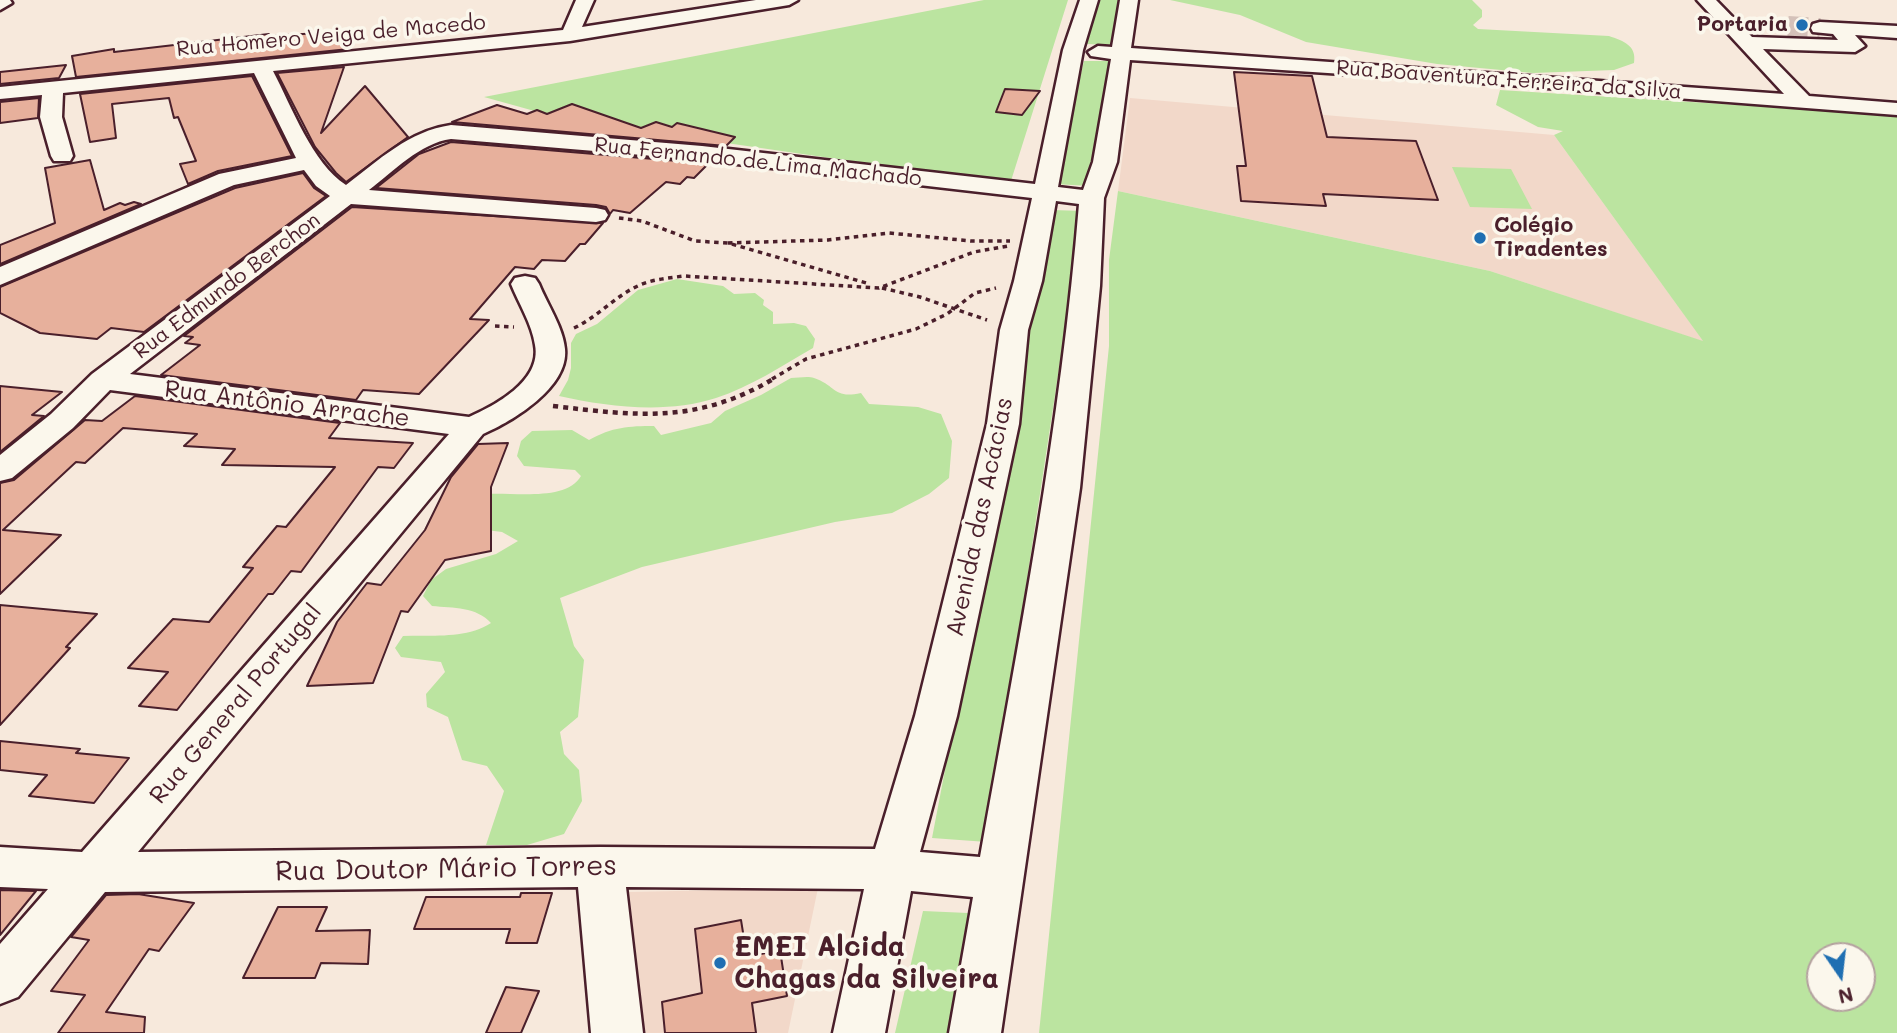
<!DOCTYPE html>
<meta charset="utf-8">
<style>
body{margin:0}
#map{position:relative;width:1897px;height:1033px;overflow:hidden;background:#f7e9dc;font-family:Mali,sans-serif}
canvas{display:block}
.north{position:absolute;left:1806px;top:942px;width:70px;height:70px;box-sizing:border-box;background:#fbf7ec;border:2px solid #b4a19f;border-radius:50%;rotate:166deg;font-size:19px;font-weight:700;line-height:28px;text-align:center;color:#4a1f2b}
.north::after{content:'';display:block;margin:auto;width:24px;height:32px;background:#1f6fb2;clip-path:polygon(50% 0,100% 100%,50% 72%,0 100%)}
</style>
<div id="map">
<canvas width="1897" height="1033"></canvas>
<div class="north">N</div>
</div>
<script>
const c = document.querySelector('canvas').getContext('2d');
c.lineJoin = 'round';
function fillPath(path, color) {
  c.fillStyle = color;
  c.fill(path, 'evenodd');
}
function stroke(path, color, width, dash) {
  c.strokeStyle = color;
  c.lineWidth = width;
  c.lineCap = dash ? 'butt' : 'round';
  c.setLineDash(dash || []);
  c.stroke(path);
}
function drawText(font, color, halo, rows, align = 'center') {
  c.font = font + ' Mali,sans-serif';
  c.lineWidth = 7;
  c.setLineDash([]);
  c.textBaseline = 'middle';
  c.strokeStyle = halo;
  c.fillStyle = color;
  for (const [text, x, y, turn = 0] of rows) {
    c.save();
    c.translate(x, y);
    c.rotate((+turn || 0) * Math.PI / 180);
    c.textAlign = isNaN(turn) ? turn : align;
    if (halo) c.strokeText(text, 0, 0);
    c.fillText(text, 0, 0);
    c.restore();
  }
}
fillPath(new Path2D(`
 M 1130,98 L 1554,135 L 1704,342 L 1490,271 L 1118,191 Z
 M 818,888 L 788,1033 L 645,1033 L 629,892 Z`), '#f2d8c9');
fillPath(new Path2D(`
 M 984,0 L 1068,0 L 1010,184 L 567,120 L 484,97 Z
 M 1099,0 L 1118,0 L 1113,45 L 1087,44 Z
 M 1170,0 L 1472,0 L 1482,10 L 1482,17 L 1473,25 L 1478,29 L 1609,36 C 1623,41 1637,45 1634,63 L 1614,70 L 1533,73 L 1437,64 L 1306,42 L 1240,15 Z
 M 1084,61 L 1111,61 L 1090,186 L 1054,184 Z
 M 1500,90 L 1897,115 L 1897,1033 L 1039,1033 L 1109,346 L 1109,260 L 1118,191 L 1490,271 L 1703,341 L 1554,135 L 1563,131 L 1538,127 L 1496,105 ZM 1820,956 L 1862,956 L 1862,998 L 1820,998 Z
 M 1452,167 L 1511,169 L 1532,209 L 1470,207 Z
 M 1052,210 L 1083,211 L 987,842 L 932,838 Z
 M 677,279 L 723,286 L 734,294 L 755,293 L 764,300 L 763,305 L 773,312 L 773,324 L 794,323 L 806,326 L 815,339 L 813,348 C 782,366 750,387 716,398 C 667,414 608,407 559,396 L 568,380 L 571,368 L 571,343 L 576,334 L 597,324 L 638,290 Z
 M 791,378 C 798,378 808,376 814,378 C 837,386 833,399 861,393 L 869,404 L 918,407 L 941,414 L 952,441 L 949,478 L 929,494 L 892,513 L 835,522 L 642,567 L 560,598 L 574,646 L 584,660 L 578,717 L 560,732 L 564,754 L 579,770 L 582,801 L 564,834 L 527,845 L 486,845 L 504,791 L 487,766 L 462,760 L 448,717 L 427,707 L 426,694 L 445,672 L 441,662 L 401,657 L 395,648 L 403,636 C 433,635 466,639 491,623 C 477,607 453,608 432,606 L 423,596 L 431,580 L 446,569 L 496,554 L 518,541 L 502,532 L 470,528 L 476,495 C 506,490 565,504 581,476 L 575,470 L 524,466 L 517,456 L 521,441 L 532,431 L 572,430 L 589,440 C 612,427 629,426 654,426 L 661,435 L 711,423 L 725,411 L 761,395 Z
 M 923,911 L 968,913 L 948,1033 L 895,1033 Z`), '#bbe4a0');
const building = new Path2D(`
 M 355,31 L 349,49 L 76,77 L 72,56 L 114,49 L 114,52 L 269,34 L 268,36 Z
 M 66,65 L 59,78 L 0,84 L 0,72 Z
 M 344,67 L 321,133 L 365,86 L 408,137 L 346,182 L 336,173 L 315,147 L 277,73 Z
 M 1234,72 L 1312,76 L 1327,137 L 1416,141 L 1438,200 L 1323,194 L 1326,206 L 1241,201 L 1237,166 L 1246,166 Z
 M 252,76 L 292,156 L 218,171 L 188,184 L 180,164 L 196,161 L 178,117 L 174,118 L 169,98 L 112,104 L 116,138 L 90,142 L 80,94 Z
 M 1005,89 L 1040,91 L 1022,115 L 996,112 Z
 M 39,98 L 38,118 L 0,123 L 0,102 Z
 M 572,104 L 641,128 L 656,122 L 672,127 L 677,123 L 735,137 L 726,146 L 452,122 L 497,105 L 527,114 L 537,110 L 547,114 Z
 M 451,142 L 702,163 L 709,163 L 694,178 L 687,177 L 680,184 L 666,182 L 630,213 L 613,210 L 610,214 L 606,207 L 596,205 L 376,188 L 419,154 Z
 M 90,160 L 104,210 L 120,203 L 125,205 L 134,202 L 141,204 L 0,264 L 0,245 L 55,223 L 45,168 Z
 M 303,173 L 314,188 L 326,196 L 144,332 L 111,328 L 97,339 L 40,333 L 0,313 L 0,287 L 235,188 Z
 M 352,207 L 603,223 L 585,244 L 580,244 L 565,261 L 542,260 L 534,269 L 515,267 L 470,319 L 489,320 L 419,394 L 363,390 L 356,400 L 161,375 L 200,345 L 185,343 L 193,337 L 184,336 Z
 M 0,386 L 62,392 L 32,415 L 44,416 L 0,452 Z
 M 135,396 L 340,423 L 329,438 L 413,443 L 394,468 L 378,467 L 301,572 L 291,571 L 273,594 L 268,594 L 177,710 L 139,706 L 168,672 L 128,668 L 173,619 L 209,622 L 253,568 L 243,567 L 277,526 L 286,527 L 335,467 L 222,465 L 235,449 L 184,446 L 197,434 L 123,428 L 85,463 L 76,462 L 3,530 L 61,535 L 0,594 L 0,483 L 14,480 L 85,420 L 102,421 Z
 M 508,443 L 491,487 L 491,551 L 445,560 L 408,612 L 401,611 L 373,683 L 307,686 L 337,622 L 367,583 L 381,585 L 425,530 L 451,477 L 478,444 Z
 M 0,605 L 97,614 L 66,647 L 70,648 L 0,725 Z
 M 0,741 L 80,749 L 76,753 L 129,758 L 94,803 L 29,796 L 47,775 L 0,770 Z
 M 0,890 L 36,891 L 0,935 Z
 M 521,893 L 552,893 L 537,943 L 506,943 L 510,929 L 414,929 L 426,897 L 520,897 Z
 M 138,894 L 194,903 L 159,951 L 149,949 L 106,1012 L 145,1017 L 144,1033 L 58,1033 L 85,995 L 51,991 L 89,940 L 71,937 L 106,895 Z
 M 278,907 L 327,907 L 316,931 L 370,930 L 368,964 L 321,963 L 315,978 L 243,978 Z
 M 741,920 L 746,951 L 760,947 L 761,954 L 780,950 L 787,996 L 752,1003 L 756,1033 L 665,1033 L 662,1002 L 702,993 L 695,929 Z
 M 506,987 L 539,991 L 521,1033 L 486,1033 Z`);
fillPath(building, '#e7b09c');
stroke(building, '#4a1f2b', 2);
stroke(new Path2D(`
 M 1788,26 L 1820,28`), '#d4c1b9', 20, [20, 10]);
const minor = new Path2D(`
 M 0,0 L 10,0 L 12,3 L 0,10 Z
 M 576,0 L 594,0 L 582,27 L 756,0 L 798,0 L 789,5 L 570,41 L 273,71 C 292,107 312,163 346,185 C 379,160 409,131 451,125 L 702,146 L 1035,184 L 1063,50 L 1080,0 L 1098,0 L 1083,50 L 1058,187 L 1083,190 L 1093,162 L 1111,59 L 1091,56 L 1088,52 L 1098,46 L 1112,47 L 1120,0 L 1138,0 L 1131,48 L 1784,94 L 1697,0 L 1716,0 L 1752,37 L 1838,40 L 1833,34 L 1813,32 L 1811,28 L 1813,24 L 1820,22 L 1897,26 L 1897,38 L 1855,35 L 1865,46 L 1855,52 L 1763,49 L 1809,96 L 1897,103 L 1897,115 L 1495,84 L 1130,60 L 1117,162 L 1104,198 L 1100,286 L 1080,488 L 1001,1033 L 949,1033 L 973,897 L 911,891 L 885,1033 L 833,1033 L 864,889 L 626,887 L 643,1033 L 591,1033 L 578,887 L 105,892 L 18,997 L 0,1004 L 0,944 L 48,889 L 0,887 L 0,847 L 82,852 L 449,434 L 110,390 L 73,428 L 12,478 L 0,481 L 0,455 L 51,414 L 92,374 L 330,196 L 316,186 L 304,170 L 234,185 L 0,285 L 0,267 L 219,174 L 296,158 L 254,73 L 63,93 L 62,117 L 73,156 L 70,161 L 54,161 L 51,156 L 40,117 L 42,95 L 0,99 L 0,87 L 563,30 ZM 451,139 L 702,160 L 1032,198 L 1014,281 L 1000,330 L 987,424 L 915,716 L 875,849 L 600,847 L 138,852 L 483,434 C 513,421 569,387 565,349 C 563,327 547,304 539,284 L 535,278 L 525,276 L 515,278 L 511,284 C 519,304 532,324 535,345 C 542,381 494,406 469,417 L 130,374 L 351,204 L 596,222 L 605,220 L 608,215 L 605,210 L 596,208 L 369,190 C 393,172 420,143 451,139 ZM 1056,201 L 1079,204 C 1061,424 1019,640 980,857 L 920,852 L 957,716 L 1019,424 L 1028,330 L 1042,281 Z`);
stroke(minor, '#4a1f2b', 5);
stroke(new Path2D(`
 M 619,218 L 642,221 L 695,241 L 728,243 L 870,284
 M 728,243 L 828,240 L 889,233 L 971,241 L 1010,241
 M 882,288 L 920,297 L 987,320
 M 495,326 L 514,327
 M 574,328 C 598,317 616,295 640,285 C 654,279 669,278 684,276 L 879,288 L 974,252 L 1008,246
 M 772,379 L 806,359 L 916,329 L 947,314 L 975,293 L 996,288`), '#4a1f2b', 3.5, [4.5, 4.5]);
stroke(new Path2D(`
 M 553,406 C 639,416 697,424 775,378`), '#4a1f2b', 4.5, [5, 5]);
fillPath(minor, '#fbf7ec');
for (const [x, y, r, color] of [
 [1802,25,7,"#1f6fb2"],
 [1480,238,7,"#1f6fb2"],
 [720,963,7,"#1f6fb2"]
]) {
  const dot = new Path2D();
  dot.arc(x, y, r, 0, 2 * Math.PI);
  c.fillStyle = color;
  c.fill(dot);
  stroke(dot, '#fbf7ec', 2.5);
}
drawText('bold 21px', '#4a1f2b', '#fbf7ec', [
 ["Portaria",1788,25],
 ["Colégio",1494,226,"left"],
 ["Tiradentes",1494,250,"left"]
], 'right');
drawText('21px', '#4a1f2b', '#fbf7ec', [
 ["Rua Homero Veiga de Macedo",331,36,-5],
 ["Rua Boaventura Ferreira da Silva",1509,80,4],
 ["Rua Fernando de Lima Machado",758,162,6],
 ["Rua Edmundo Berchon",227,286,-37]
]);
drawText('24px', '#4a1f2b', '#fbf7ec', [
 ["Rua Antônio Arrache",287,404,7],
 ["Avenida das Acácias",980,517,-78],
 ["Rua General Portugal",236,704,-50]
]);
drawText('28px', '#4a1f2b', '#fbf7ec', [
 ["Rua Doutor Mário Torres",446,869,-1]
]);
drawText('bold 28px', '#4a1f2b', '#fbf7ec', [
 ["EMEI Alcida",734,947],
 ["Chagas da Silveira",734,979]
], 'left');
</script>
